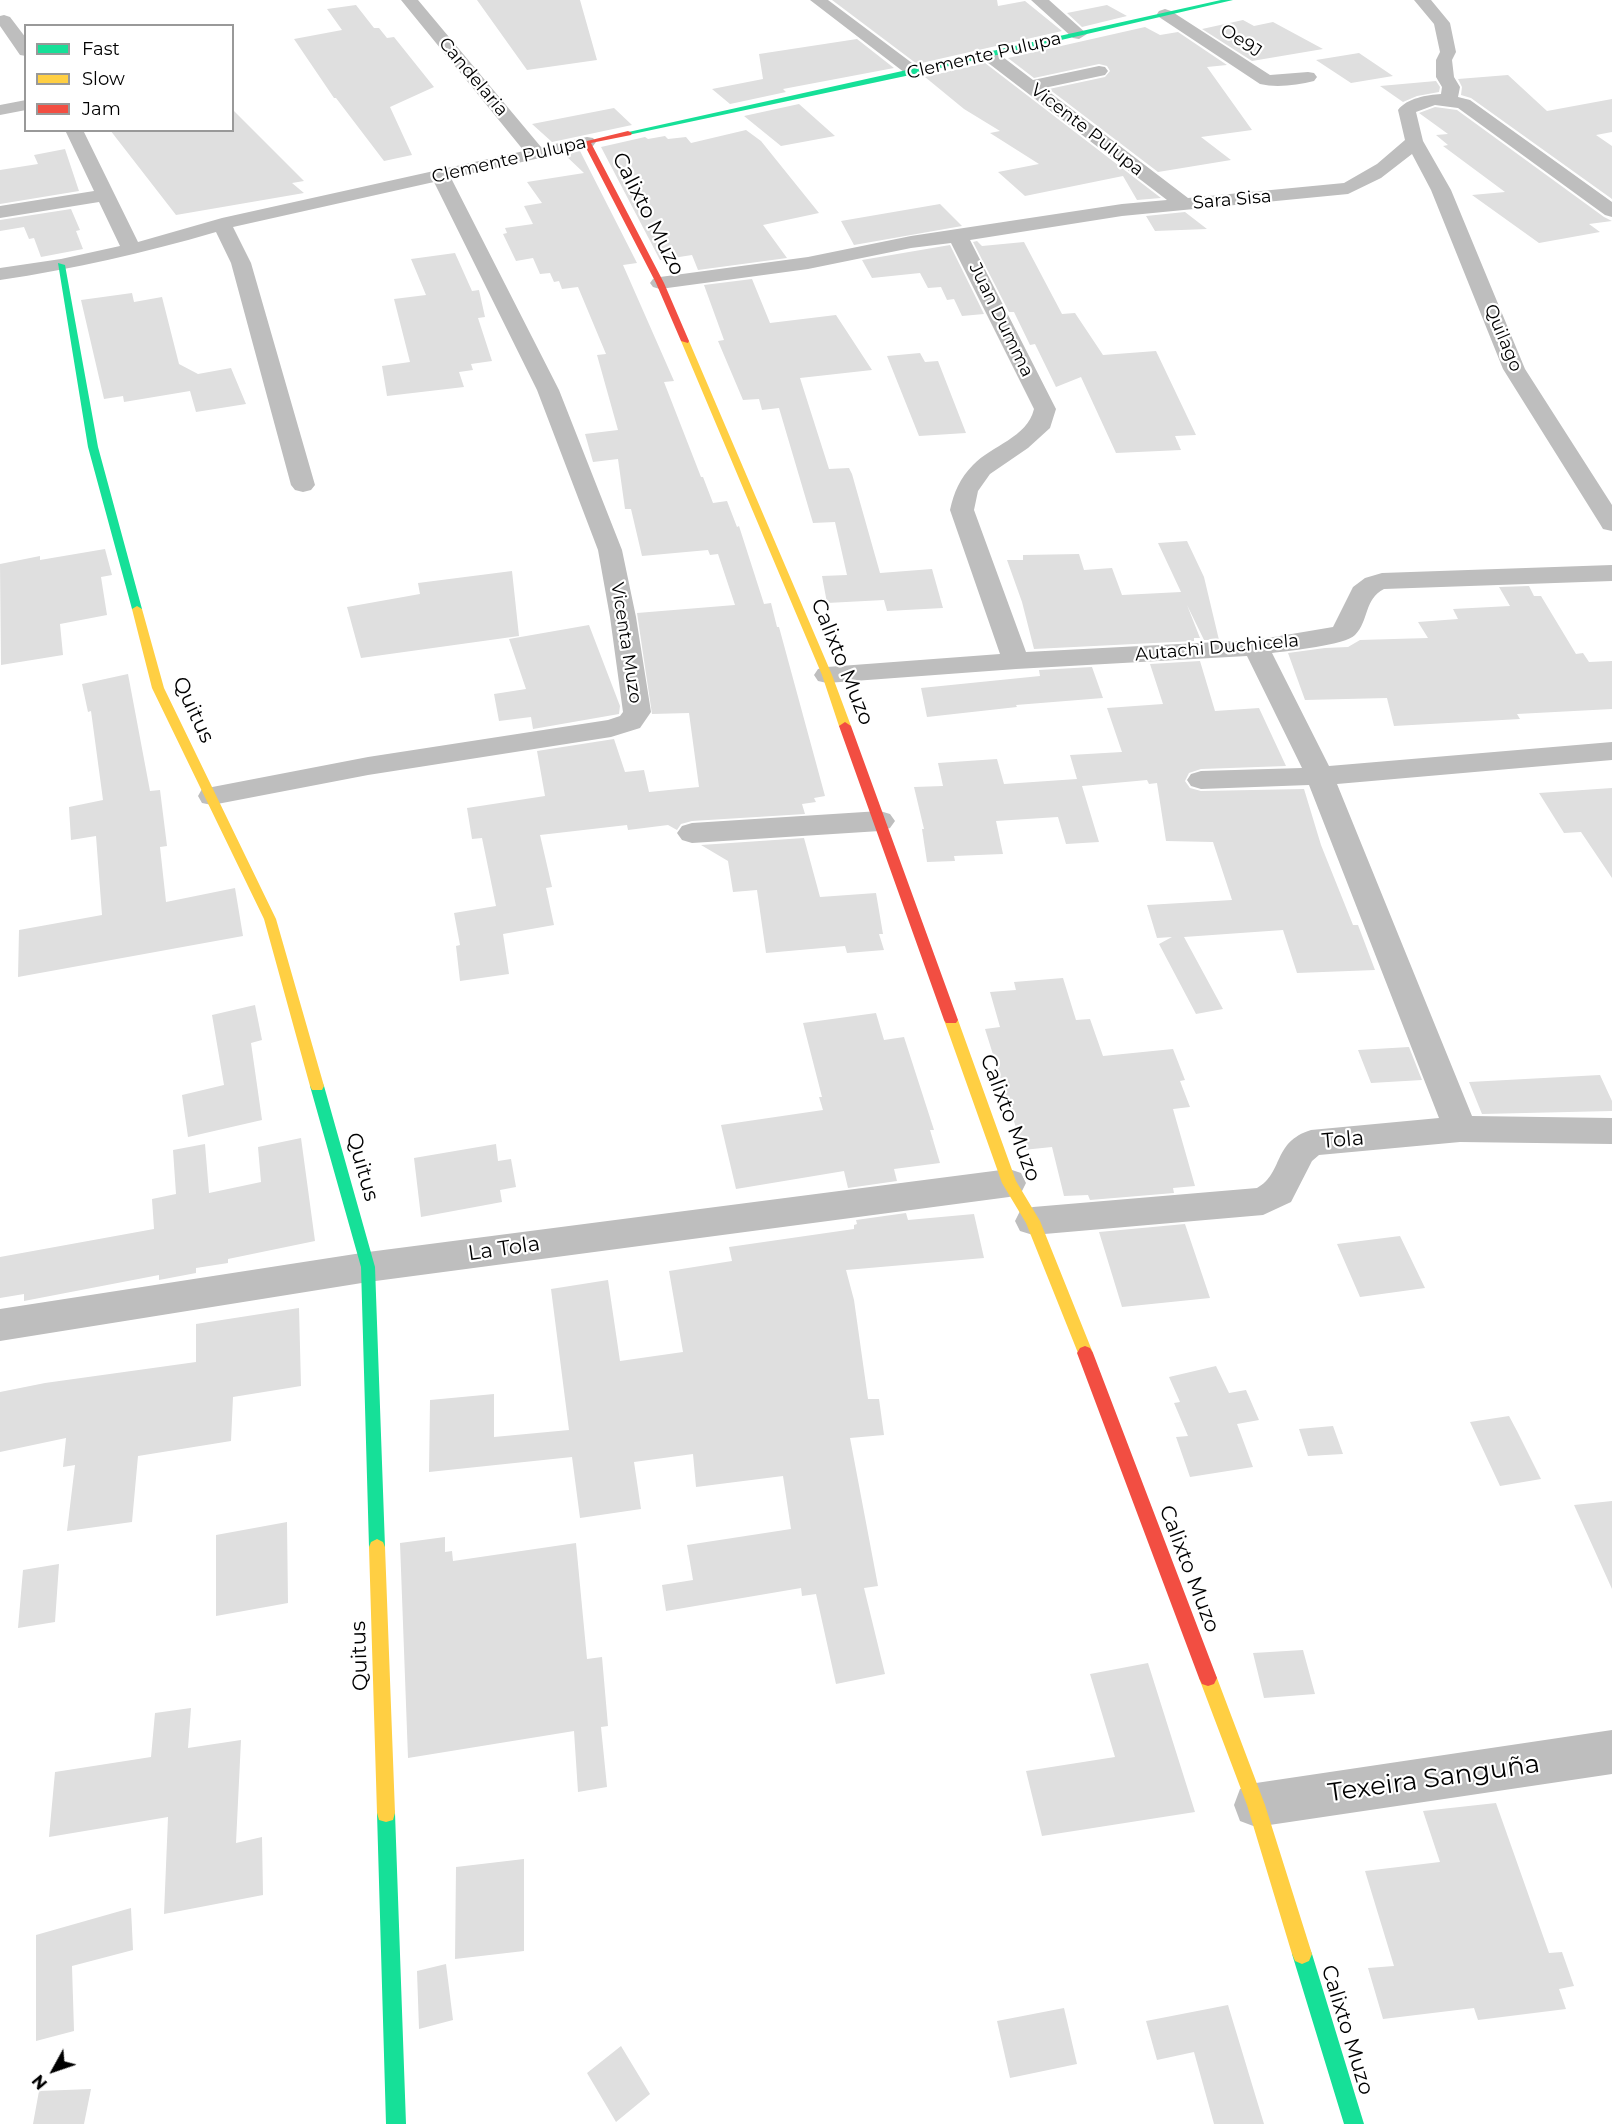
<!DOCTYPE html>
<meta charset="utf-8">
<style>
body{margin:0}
#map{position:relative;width:1612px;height:2124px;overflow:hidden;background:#fff;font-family:Montserrat,sans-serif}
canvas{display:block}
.legend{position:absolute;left:24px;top:24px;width:210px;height:108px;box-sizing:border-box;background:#fff;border:2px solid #999;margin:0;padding:8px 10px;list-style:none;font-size:18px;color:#000}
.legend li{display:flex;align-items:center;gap:12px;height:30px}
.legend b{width:30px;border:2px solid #999}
.north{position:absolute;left:24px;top:2040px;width:60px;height:60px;-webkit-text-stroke:4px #fff;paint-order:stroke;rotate:230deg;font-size:16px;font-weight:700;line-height:24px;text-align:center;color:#000}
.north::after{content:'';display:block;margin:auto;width:21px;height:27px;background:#000;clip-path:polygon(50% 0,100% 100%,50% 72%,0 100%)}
</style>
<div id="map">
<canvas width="1612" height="2124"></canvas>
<ul class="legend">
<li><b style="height:8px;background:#16e098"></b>Fast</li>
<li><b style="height:8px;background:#ffcf43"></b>Slow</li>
<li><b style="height:8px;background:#f24e42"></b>Jam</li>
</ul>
<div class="north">N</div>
</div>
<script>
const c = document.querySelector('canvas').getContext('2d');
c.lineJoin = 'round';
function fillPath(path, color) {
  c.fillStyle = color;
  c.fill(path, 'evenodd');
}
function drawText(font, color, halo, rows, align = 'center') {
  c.font = font + ' Montserrat,sans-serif';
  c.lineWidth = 4.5;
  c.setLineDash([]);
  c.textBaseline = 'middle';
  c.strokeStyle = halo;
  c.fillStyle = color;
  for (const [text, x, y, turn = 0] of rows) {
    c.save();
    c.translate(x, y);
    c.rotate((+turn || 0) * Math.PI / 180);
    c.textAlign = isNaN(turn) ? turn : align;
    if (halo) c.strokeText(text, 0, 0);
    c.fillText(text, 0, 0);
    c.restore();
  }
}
fillPath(new Path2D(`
 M 477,0 L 580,0 L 597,60 L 527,70 Z
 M 832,0 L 997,0 L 998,6 L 1025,1 L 1062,31 L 917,64 Z
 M 356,5 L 374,28 L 379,28 L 387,38 L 394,37 L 434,87 L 390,107 L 412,155 L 384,161 L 336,98 L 334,98 L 294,39 L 342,30 L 327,9 Z
 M 1107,5 L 1127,16 L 1082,27 L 1067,13 Z
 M 1243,20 L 1254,26 L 1273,22 L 1323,49 L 1252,61 L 1202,29 Z
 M 1145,27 L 1160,35 L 1178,32 L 1227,65 L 1207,67 L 1252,130 L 1201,137 L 1231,160 L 1158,172 L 1049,89 L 1105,77 L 1110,71 L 1107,66 L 1099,64 L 1034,78 L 1008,58 Z
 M 857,39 L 894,68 L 783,89 L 786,92 L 730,104 L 712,89 L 763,79 L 759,54 Z
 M 1359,53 L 1393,76 L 1351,83 L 1316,60 Z
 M 985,63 L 1161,198 L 1137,200 L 1123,176 L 1025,196 L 998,172 L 1039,164 L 990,133 L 1000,131 L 964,109 L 925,77 Z
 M 1508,75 L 1547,111 L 1612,99 L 1612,132 L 1596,135 L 1612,146 L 1612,199 L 1471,98 L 1461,95 L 1462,87 L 1458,79 Z
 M 1436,81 L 1440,87 L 1439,92 L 1417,96 L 1403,102 L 1380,86 Z
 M 799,104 L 835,136 L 781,146 L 744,116 Z
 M 1435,107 L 1457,110 L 1604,217 L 1612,221 L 1589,224 L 1600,232 L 1539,243 L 1472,195 L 1505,192 L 1443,146 L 1448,145 L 1436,135 L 1448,134 L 1419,113 Z
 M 614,108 L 632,125 L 552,142 L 532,124 Z
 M 232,109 L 304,181 L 292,183 L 304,193 L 176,215 L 110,130 L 232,130 Z
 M 746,130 L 761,141 L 819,213 L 763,225 L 787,258 L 698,270 L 692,255 L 660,260 L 601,147 L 645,137 L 648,139 L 665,136 L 668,139 L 686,137 L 691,143 Z
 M 65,149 L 79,191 L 0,204 L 0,170 L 38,164 L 34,155 Z
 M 580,151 L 637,263 L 623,265 L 674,381 L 664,382 L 701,477 L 703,477 L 713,503 L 727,501 L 737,527 L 739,526 L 764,604 L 771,603 L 777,627 L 779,627 L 825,796 L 814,798 L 816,802 L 802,804 L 805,814 L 692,821 L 681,824 L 677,830 L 668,825 L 628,830 L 627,825 L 540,835 L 552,887 L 546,888 L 554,925 L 503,934 L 509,974 L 460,981 L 456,946 L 460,945 L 454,913 L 496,906 L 482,838 L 472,839 L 467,808 L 545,796 L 537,751 L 614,739 L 625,772 L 644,770 L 649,792 L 699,787 L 689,713 L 652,714 L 637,613 L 735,605 L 718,554 L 710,555 L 708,550 L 642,556 L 631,509 L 625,509 L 618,459 L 593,462 L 585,434 L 618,430 L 597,355 L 606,354 L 578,287 L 562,289 L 559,281 L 554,282 L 550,273 L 540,274 L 533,258 L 516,261 L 503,234 L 507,233 L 505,228 L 533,224 L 524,206 L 542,203 L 527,182 L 584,173 L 565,155 Z
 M 940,204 L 962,226 L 854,245 L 841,221 Z
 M 71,209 L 80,230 L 76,231 L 83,249 L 41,257 L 34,238 L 29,239 L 24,227 L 0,231 L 0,220 Z
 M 1185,212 L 1207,229 L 1155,231 L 1146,216 Z
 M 977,241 L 982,246 L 1024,242 L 1062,314 L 1075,313 L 1103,355 L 1156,351 L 1196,435 L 1175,436 L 1181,450 L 1116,453 L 1081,377 L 1056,387 L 1035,344 L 1030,345 L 1014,312 L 1009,312 L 973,242 Z
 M 950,245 L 984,314 L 962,316 L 954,299 L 947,300 L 941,287 L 928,288 L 920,273 L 872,278 L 862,260 Z
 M 455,253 L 472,291 L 479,290 L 485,317 L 478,318 L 492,361 L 471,364 L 473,370 L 459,372 L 464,387 L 387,396 L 382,366 L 410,362 L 394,299 L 426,295 L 411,259 Z
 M 752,279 L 770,323 L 836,315 L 872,370 L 800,378 L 829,469 L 849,468 L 852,474 L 880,573 L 932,569 L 943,608 L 887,611 L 884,600 L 827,603 L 822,576 L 847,575 L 835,522 L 813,523 L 779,408 L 762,410 L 759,399 L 743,400 L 718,341 L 724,340 L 704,285 Z
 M 132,293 L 134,302 L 162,297 L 179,364 L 198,374 L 231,368 L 246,404 L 196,412 L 190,391 L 124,402 L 123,396 L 104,399 L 81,300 Z
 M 920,353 L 925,362 L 938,361 L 966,433 L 919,436 L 887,356 Z
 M 1187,541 L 1204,577 L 1219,640 L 1204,640 L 1187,605 L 1200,638 L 1194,638 L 1194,641 L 1034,649 L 1022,602 L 1007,560 L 1023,560 L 1023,555 L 1079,554 L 1084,570 L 1112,568 L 1122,595 L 1181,592 L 1158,543 Z
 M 105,549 L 112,575 L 101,577 L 107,615 L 60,624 L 63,655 L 1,665 L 0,564 L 40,556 L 40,560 Z
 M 512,571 L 519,636 L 361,658 L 347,607 L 420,594 L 418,583 Z
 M 1529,586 L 1534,596 L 1541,596 L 1576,654 L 1583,653 L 1589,662 L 1612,661 L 1612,709 L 1517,714 L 1520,719 L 1394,726 L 1387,698 L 1305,700 L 1288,653 L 1325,648 L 1348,647 L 1360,640 L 1428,638 L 1418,622 L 1458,619 L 1453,609 L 1510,606 L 1499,587 Z
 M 589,625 L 620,706 L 619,714 L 533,729 L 531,717 L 499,721 L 494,694 L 526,689 L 509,639 Z
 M 1200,661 L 1215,711 L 1259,708 L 1286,766 L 1201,769 L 1189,773 L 1185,781 L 1190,788 L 1201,791 L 1304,789 L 1321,845 L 1353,925 L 1358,925 L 1375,970 L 1297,973 L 1283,930 L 1184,937 L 1223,1009 L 1196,1014 L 1159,944 L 1172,937 L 1157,938 L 1147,905 L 1232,900 L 1213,842 L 1166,841 L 1157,783 L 1149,784 L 1147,780 L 1082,786 L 1099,842 L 1066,844 L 1058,817 L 996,821 L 1003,854 L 954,856 L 955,861 L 927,862 L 922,829 L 924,829 L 914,787 L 943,786 L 938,763 L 997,759 L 1004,784 L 1077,779 L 1070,755 L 1122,752 L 1107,708 L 1163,704 L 1150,664 Z
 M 1092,667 L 1103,698 L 1016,705 L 1017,707 L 927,717 L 921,688 L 1040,676 L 1039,670 Z
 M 128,674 L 150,791 L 160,790 L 167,846 L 160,847 L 166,902 L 235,888 L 243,936 L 18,977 L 19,930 L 102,915 L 96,836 L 71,840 L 69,807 L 103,800 L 91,711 L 88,712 L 82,684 Z
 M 1612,788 L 1612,878 L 1581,832 L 1564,833 L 1539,793 Z
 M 804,838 L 820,897 L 876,893 L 883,934 L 879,934 L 884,950 L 847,953 L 845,946 L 766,953 L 757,890 L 733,892 L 728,861 L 701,845 Z
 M 1063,978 L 1076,1020 L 1090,1019 L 1103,1056 L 1173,1049 L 1185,1080 L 1180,1081 L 1190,1107 L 1173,1109 L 1195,1186 L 1173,1188 L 1174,1193 L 1090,1200 L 1088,1195 L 1064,1196 L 1052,1147 L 1023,1150 L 985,1029 L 1000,1027 L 990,992 L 1016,990 L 1014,982 Z
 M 255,1005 L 262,1040 L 251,1043 L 262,1120 L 188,1137 L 182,1095 L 224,1085 L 212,1015 Z
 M 876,1013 L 884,1040 L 904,1037 L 934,1130 L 930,1130 L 940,1163 L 894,1169 L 897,1181 L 848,1188 L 844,1171 L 736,1189 L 721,1125 L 823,1110 L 819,1097 L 822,1097 L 803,1023 Z
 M 1409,1047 L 1422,1080 L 1371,1083 L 1358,1050 Z
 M 1600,1075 L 1612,1101 L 1612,1111 L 1482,1114 L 1469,1082 Z
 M 301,1138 L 315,1241 L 228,1259 L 228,1263 L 196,1268 L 196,1273 L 159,1280 L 159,1275 L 24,1301 L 24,1294 L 0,1298 L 0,1257 L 154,1229 L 152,1199 L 176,1194 L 173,1150 L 205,1144 L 209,1193 L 261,1182 L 258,1147 Z
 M 496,1144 L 498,1161 L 511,1159 L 516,1187 L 500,1190 L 502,1202 L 421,1217 L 414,1158 Z
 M 906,1213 L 908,1220 L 974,1214 L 984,1258 L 846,1270 L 854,1300 L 868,1399 L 879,1399 L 884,1435 L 850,1438 L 878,1586 L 864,1588 L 885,1674 L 836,1684 L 816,1594 L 802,1596 L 801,1588 L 666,1611 L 662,1585 L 693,1580 L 687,1545 L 791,1529 L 783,1476 L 696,1487 L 693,1454 L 634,1462 L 641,1509 L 580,1518 L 572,1457 L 429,1472 L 430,1400 L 494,1394 L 494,1437 L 569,1430 L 551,1289 L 608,1280 L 620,1361 L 683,1352 L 669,1271 L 732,1261 L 729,1247 L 854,1229 L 854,1225 L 857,1224 L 856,1220 Z
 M 1185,1224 L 1210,1298 L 1122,1307 L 1099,1232 Z
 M 1400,1236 L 1425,1288 L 1360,1297 L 1337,1244 Z
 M 299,1308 L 301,1386 L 233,1397 L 231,1441 L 138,1456 L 132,1522 L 67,1531 L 75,1465 L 63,1467 L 66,1438 L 0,1452 L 0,1392 L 45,1383 L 196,1362 L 196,1324 Z
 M 1216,1366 L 1229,1393 L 1246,1390 L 1259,1420 L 1237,1424 L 1253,1467 L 1190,1477 L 1176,1437 L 1188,1436 L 1174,1403 L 1180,1402 L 1169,1377 Z
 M 1509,1416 L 1517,1431 L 1541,1479 L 1500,1486 L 1470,1422 Z
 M 1333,1426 L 1343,1454 L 1308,1456 L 1299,1429 Z
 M 1612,1501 L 1612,1589 L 1574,1505 Z
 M 287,1522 L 288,1603 L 216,1616 L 216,1535 Z
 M 445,1537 L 445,1552 L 452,1551 L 453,1561 L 576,1543 L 587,1659 L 602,1657 L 608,1726 L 601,1727 L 607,1787 L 578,1792 L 574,1731 L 408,1758 L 400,1543 Z
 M 59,1564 L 55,1622 L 18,1628 L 23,1570 Z
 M 1303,1650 L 1315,1694 L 1264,1698 L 1253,1653 Z
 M 1148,1663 L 1195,1812 L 1042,1836 L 1026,1771 L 1115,1757 L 1090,1674 Z
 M 191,1708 L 188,1748 L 241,1740 L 236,1843 L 262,1837 L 263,1895 L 164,1914 L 168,1817 L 49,1837 L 55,1772 L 151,1757 L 155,1713 Z
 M 1496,1803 L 1549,1953 L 1562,1952 L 1574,1986 L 1559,1989 L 1566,2009 L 1478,2020 L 1474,2008 L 1383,2019 L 1368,1968 L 1394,1966 L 1365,1871 L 1440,1862 L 1423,1811 Z
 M 524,1859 L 524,1951 L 455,1959 L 456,1867 Z
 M 131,1908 L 133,1950 L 72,1966 L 74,2031 L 36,2041 L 36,1935 Z
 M 446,1964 L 453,2020 L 419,2029 L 417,1971 Z
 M 1228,2005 L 1264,2124 L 1214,2124 L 1194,2052 L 1157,2060 L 1146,2021 Z
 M 1064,2008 L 1077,2064 L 1010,2078 L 997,2021 Z
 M 621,2046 L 650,2094 L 616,2122 L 587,2073 Z
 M 91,2089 L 84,2124 L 33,2124 L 39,2091 Z`), '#dfdfdf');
fillPath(new Path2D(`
 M 401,0 L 418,0 L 541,147 L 587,137 L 593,138 L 596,142 L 593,146 L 451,178 L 559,390 L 622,550 L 636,617 L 651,712 L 640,728 L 611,737 L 368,775 L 212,805 L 202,803 L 198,796 L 202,789 L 368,757 L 608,720 L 620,716 L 623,712 L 610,617 L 598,550 L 537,390 L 434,182 L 233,227 L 251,263 L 315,485 L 311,490 L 303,492 L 295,490 L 291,485 L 231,263 L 216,232 C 144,253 74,269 0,280 L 0,268 L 61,259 L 120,246 L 99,202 L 0,218 L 0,206 L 94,191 L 65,130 L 83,130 L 138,242 L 222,218 L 524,151 Z
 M 810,0 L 828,0 L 924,72 L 921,76 L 909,76 Z
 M 1031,0 L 1049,0 L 1087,34 L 1079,39 L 1073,38 Z
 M 1414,0 L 1431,0 L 1450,23 L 1456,52 L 1452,60 L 1454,77 L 1460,87 L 1458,97 L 1470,100 L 1612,202 L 1612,217 L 1605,215 L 1458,108 L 1435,105 L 1416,112 L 1423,141 L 1451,190 L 1525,369 L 1612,505 L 1612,531 L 1603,529 L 1600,524 L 1503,369 L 1431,190 L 1412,154 L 1381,178 L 1348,194 L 1122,216 L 970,240 L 1056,409 L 1050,428 L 1028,448 L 990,474 L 978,491 L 974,510 L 1026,652 L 1256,640 L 1333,627 L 1353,587 L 1365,578 L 1382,573 L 1612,565 L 1612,581 L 1384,589 C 1364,599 1369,621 1355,635 C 1346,645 1288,651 1272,653 L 1329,766 L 1612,742 L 1612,760 L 1337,784 L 1472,1116 L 1612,1118 L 1612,1144 L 1460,1142 L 1319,1155 L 1312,1161 L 1291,1202 L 1263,1215 L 1033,1235 L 1020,1231 L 1015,1221 L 1020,1211 L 1033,1207 L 1257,1188 C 1284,1173 1272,1142 1311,1130 L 1439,1118 L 1309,785 L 1201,789 L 1191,786 L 1187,780 L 1191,774 L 1201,771 L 1302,768 L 1247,656 L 1016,669 L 827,683 L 818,681 L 814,675 L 818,669 L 827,667 L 1000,654 L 950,510 C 954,492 960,478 973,465 C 992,445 1027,438 1034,409 L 951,243 L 911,248 L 808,269 L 660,289 L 653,287 L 650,283 L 653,279 L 660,277 L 808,257 L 911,236 L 1122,204 L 1167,200 L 983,59 L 981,55 L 989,50 L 995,51 L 1033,80 L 1099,66 L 1105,67 L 1108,71 L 1105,75 L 1044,88 L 1188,198 L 1344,183 L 1377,164 L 1405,140 L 1398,110 C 1407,98 1427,95 1441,94 L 1442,87 L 1436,77 L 1436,60 L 1440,52 L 1434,24 Z
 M 1165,9 L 1171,11 L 1270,75 L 1308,72 L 1314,73 L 1317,77 L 1314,81 C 1297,85 1277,88 1260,84 L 1159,17 L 1157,14 L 1159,11 Z
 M 4,15 L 10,17 L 26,38 L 26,56 L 20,55 L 0,26 L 0,16 Z
 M 26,100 L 26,110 L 0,115 L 0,105 Z
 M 880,811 L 890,814 L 895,821 L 890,828 L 880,831 L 692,843 L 682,840 L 677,833 L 682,826 L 692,823 Z
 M 1009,1169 L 1021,1173 L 1026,1183 L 1021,1193 L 1009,1197 L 368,1282 L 0,1341 L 0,1309 L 368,1252 Z
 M 1612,1730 L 1612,1774 L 1256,1827 L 1240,1821 L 1234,1805 L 1240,1789 L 1256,1783 Z`), '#bebebe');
fillPath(new Path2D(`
 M 1221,0 L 1233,0 L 915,74 L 628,135 L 624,133 Z
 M 58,263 L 65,265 L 98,447 L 142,609 L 137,612 L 132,609 L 88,447 Z
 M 317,1081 L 322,1082 L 324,1086 L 375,1267 L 385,1547 L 383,1552 L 377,1555 L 371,1552 L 369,1547 L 361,1267 L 310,1086 L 312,1082 Z
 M 386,1804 L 393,1806 L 395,1813 L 406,2124 L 386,2124 L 377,1813 L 379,1806 Z
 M 1302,1944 L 1309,1947 L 1312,1954 L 1364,2124 L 1344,2124 L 1292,1954 L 1295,1947 Z`), '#16e098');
fillPath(new Path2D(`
 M 682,339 L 689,341 L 832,675 L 851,726 L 849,728 L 841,728 L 839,726 L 822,675 L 681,341 Z
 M 137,606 L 142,609 L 164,688 L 276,919 L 324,1086 L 322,1090 L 312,1090 L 310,1086 L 264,919 L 152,688 L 132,609 Z
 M 951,1015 L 958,1020 L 1016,1181 L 1040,1221 L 1093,1353 L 1090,1358 L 1085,1360 L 1080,1358 L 1026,1223 L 1002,1183 L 944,1020 Z
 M 377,1539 L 383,1542 L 385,1547 L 395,1813 L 393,1820 L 386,1822 L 379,1820 L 377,1813 L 369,1547 L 371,1542 Z
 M 1208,1670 L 1214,1672 L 1217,1678 L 1265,1805 L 1312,1954 L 1309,1961 L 1302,1964 L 1295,1961 L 1292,1954 L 1247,1805 L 1199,1678 L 1202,1672 Z`), '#ffcf43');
fillPath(new Path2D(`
 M 628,131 L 632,133 L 631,135 L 591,143 L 664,283 L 689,341 L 688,343 L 681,341 L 656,283 L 583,142 Z
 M 845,722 L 851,726 L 958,1020 L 956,1023 L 946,1023 L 944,1020 L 839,726 Z
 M 1085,1346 L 1090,1348 L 1093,1353 L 1217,1678 L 1214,1684 L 1208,1686 L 1202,1684 L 1199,1678 L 1077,1353 L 1080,1348 Z`), '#f24e42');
drawText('18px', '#000', '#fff', [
 ["Oe9J",1241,41,33],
 ["Clemente Pulupa",984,56,-13],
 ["Candelaria",473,77,50],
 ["Vicente Pulupa",1087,130,38],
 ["Clemente Pulupa",509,160,-13],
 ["Sara Sisa",1232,200,-5],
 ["Juan Dumma",1001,320,64],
 ["Quilago",1503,338,67],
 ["Vicenta Muzo",626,643,81],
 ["Autachi Duchicela",1217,648,-5]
]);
drawText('21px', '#000', '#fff', [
 ["Calixto Muzo",648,214,63],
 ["Calixto Muzo",842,662,68],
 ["Quitus",193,710,65],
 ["Calixto Muzo",1010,1118,69],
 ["Tola",1343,1140,-5],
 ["Quitus",362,1167,74],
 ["La Tola",504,1249,-8],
 ["Calixto Muzo",1189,1569,69],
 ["Quitus",360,1656,-92],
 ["Calixto Muzo",1347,2030,73]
]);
drawText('26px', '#000', '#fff', [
 ["Texeira Sanguña",1434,1779,-8]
]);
</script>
